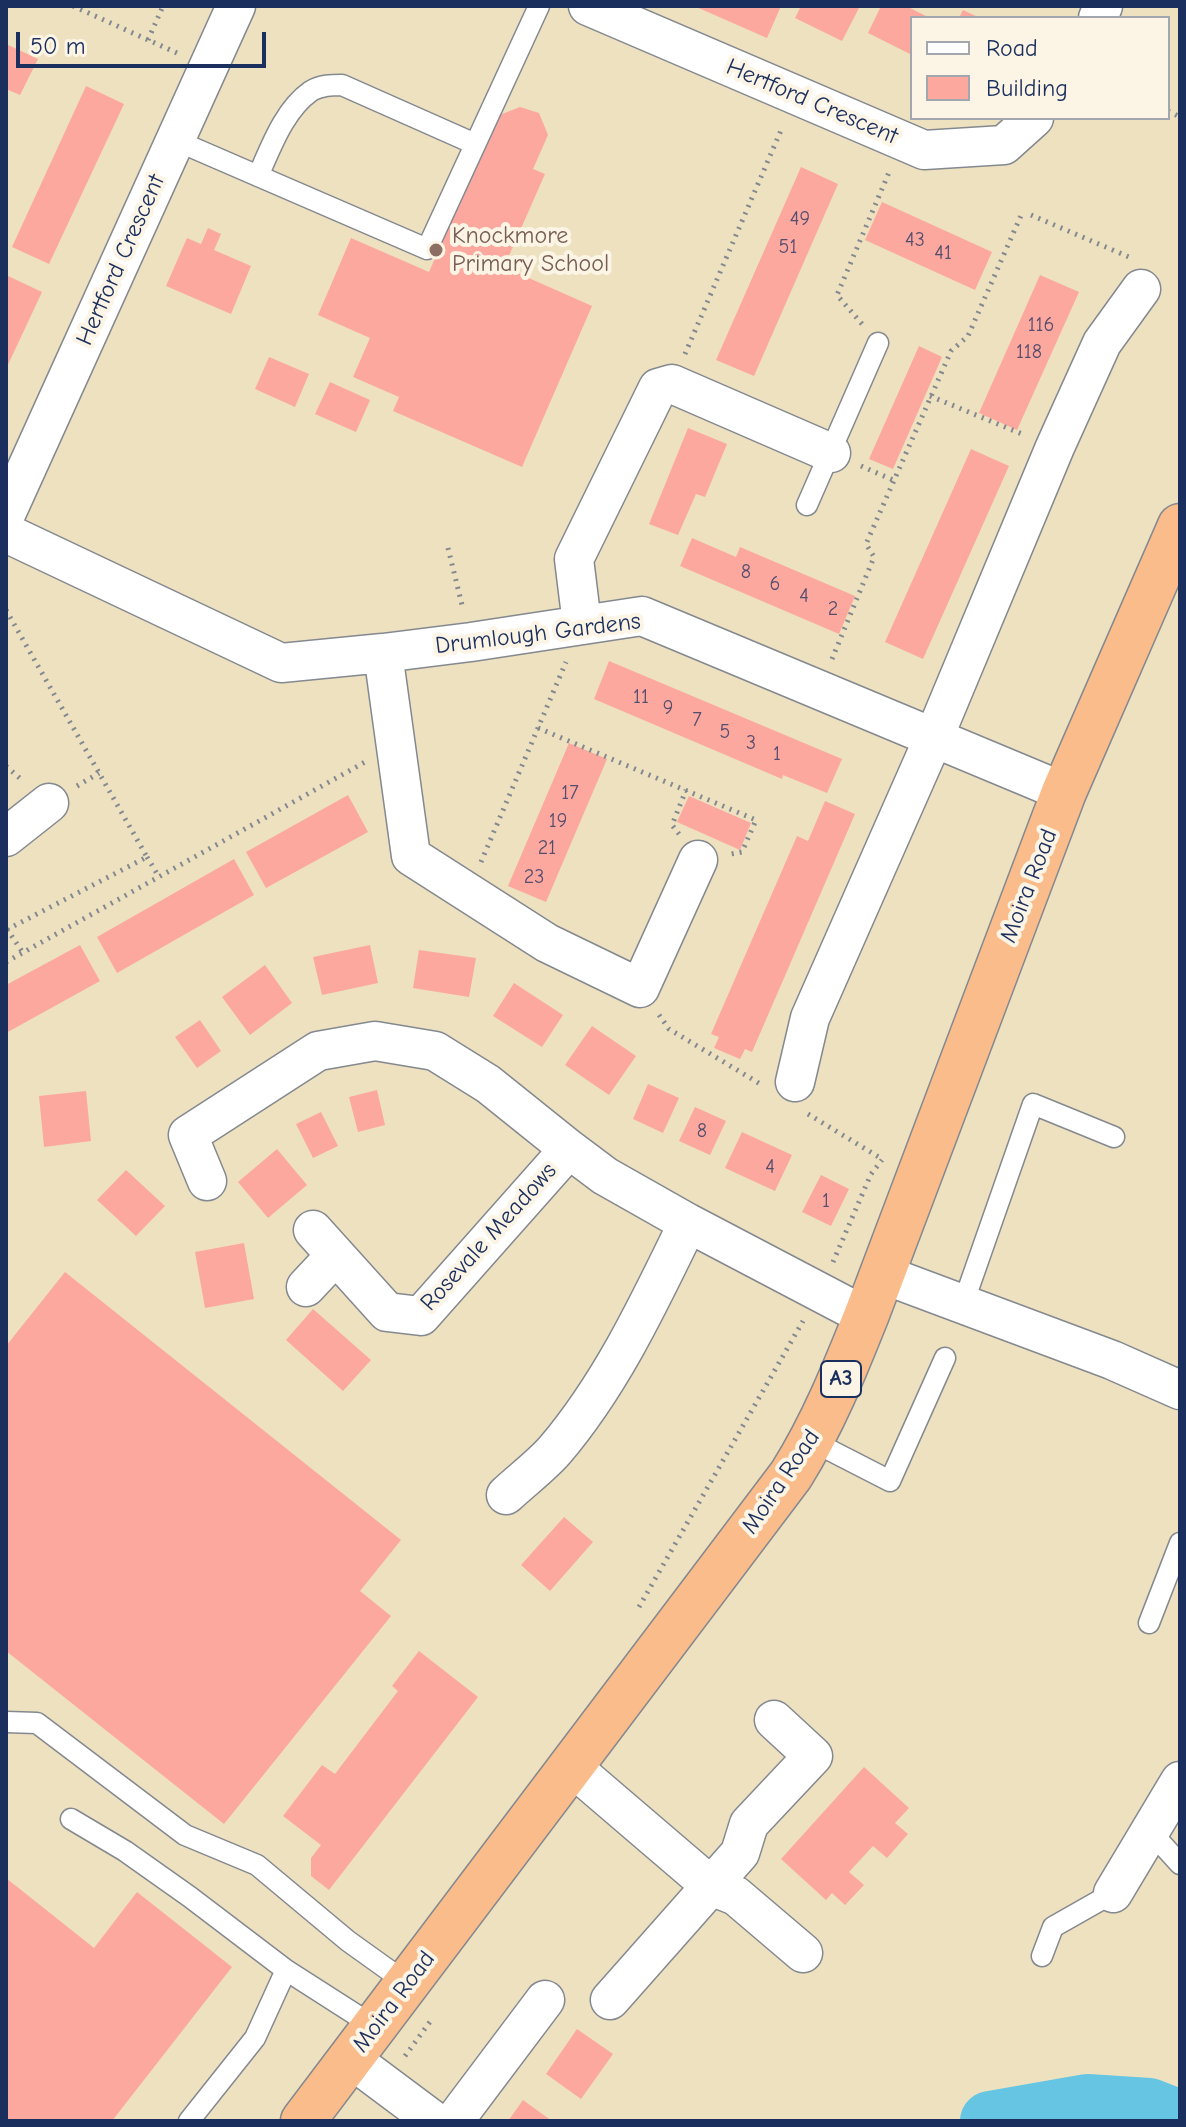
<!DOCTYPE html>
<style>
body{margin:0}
#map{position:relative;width:1186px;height:2127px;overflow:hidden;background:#ede1c0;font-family:"Comic Neue",sans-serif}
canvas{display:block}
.frame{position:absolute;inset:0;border:8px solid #1b2f5e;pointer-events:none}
.legend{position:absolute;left:910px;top:16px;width:260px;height:104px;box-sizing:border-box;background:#fcf5e5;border:2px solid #a2a6af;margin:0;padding:10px 14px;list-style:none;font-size:24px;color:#1b2f5e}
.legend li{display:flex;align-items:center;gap:16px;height:40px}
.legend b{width:40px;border:2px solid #a2a6af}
.scale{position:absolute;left:16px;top:32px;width:250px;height:36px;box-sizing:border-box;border:4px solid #1b2f5e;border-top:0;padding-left:10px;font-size:24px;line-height:28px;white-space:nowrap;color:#1b2f5e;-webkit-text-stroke:6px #fcf5e5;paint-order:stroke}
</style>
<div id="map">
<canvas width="1186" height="2127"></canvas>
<div class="frame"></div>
<ul class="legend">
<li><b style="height:10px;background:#fff"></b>Road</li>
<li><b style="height:22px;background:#fca89e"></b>Building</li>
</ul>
<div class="scale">50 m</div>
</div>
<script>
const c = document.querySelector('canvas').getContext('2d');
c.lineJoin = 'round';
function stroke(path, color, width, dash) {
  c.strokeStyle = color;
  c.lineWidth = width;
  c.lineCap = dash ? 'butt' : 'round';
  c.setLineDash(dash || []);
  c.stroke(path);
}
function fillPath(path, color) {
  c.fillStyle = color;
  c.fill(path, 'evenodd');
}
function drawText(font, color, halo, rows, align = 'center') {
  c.font = font + ' "Comic Neue",sans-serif';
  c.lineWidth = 8;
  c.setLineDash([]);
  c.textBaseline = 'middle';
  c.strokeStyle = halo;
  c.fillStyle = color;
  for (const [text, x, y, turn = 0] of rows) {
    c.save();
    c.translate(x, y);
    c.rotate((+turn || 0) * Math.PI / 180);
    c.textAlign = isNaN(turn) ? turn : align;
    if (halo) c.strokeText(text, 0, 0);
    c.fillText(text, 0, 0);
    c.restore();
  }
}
stroke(new Path2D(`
 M 990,2121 L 1087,2104 L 1149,2108 L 1180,2120`), '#65c5e3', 60);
fillPath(new Path2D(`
 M 694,6 L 781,6 L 767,38 Z
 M 801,6 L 860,6 L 842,41 L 795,18 Z
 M 881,6 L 906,6 L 930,18 L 912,18 L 912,55 L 868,33 Z
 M 963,10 L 980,18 L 959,18 Z
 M 6,44 L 38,59 L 20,95 L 6,89 Z
 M 86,86 L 124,104 L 49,264 L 12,247 Z
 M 520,107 L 539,113 L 548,135 L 533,169 L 545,174 L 504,267 L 592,306 L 522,467 L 393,411 L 399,397 L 353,377 L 370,338 L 318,315 L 351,238 L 429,272 L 497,116 Z
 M 801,167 L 838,184 L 754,376 L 716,360 Z
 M 882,202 L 992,252 L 975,290 L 865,240 Z
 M 208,228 L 221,234 L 214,250 L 251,266 L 231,314 L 166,286 L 187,238 L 201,244 Z
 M 6,275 L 42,292 L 6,369 Z
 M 1040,275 L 1079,292 L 1017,430 L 979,413 Z
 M 919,346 L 942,357 L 893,469 L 869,459 Z
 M 269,357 L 309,374 L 295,407 L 255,389 Z
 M 330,382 L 370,400 L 356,432 L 315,414 Z
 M 688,428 L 727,444 L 705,497 L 696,494 L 678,535 L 649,524 Z
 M 971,449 L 1009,466 L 923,659 L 885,642 Z
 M 692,538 L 736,557 L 740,547 L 855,596 L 839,634 L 680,566 Z
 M 609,661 L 842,759 L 827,793 L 783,775 L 782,779 L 594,699 Z
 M 569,743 L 607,759 L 546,902 L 508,886 Z
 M 348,795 L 368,832 L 266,888 L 246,852 Z
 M 689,796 L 751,823 L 740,850 L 677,822 Z
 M 825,801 L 855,814 L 752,1052 L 745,1049 L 740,1059 L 714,1048 L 719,1037 L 711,1034 L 797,836 L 808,841 Z
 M 234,859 L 254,895 L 117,973 L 97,937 Z
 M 80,945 L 100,981 L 6,1033 L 6,985 Z
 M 370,945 L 378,983 L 322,995 L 313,957 Z
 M 419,950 L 476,958 L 469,997 L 413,988 Z
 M 265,965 L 292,1003 L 250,1035 L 222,997 Z
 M 514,983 L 563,1015 L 542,1047 L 493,1016 Z
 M 200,1020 L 221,1051 L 197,1068 L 175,1037 Z
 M 592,1026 L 636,1056 L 609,1095 L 565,1065 Z
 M 648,1084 L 679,1098 L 663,1133 L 633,1119 Z
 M 377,1090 L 385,1125 L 358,1132 L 349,1097 Z
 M 86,1091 L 91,1141 L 44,1147 L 39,1096 Z
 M 695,1107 L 726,1121 L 710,1155 L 679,1141 Z
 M 321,1112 L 338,1146 L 313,1158 L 296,1124 Z
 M 742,1132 L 792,1155 L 775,1191 L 725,1168 Z
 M 277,1149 L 307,1185 L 268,1218 L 238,1182 Z
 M 126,1170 L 165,1206 L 136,1236 L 97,1200 Z
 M 821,1175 L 849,1189 L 831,1226 L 802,1212 Z
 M 244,1243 L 254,1299 L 205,1308 L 195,1252 Z
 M 65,1272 L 401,1540 L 360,1591 L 391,1616 L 224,1824 L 6,1651 L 6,1346 Z
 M 313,1309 L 371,1360 L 343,1391 L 286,1340 Z
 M 564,1517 L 593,1542 L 550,1591 L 521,1565 Z
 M 419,1651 L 478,1697 L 329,1890 L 311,1876 L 311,1858 L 321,1845 L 283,1816 L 322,1765 L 335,1774 L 398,1691 L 392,1686 Z
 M 864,1767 L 909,1808 L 895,1823 L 908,1834 L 887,1858 L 873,1846 L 849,1872 L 864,1885 L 845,1905 L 832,1893 L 826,1900 L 781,1859 Z
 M 6,1878 L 94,1948 L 137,1892 L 232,1967 L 112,2121 L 6,2121 Z
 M 577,2029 L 613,2054 L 581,2099 L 546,2074 Z
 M 523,2100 L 552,2121 L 508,2121 Z`), '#fca89e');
const service = new Path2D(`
 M 175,140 L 427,249 L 539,6
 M 258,176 C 271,147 284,110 311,91 C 321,85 332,85 342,85 L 475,144
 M 807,505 L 878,343
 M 963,1304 L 1033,1104 L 1114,1137
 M 812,1441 L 890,1481 L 945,1358
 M 1149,1623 L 1180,1543
 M 6,1722 L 37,1723 L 185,1835 L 257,1865 L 348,1941 L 408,1984
 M 71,1819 L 125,1851 L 190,1897 L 286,1970
 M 1150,1831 L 1180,1864
 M 1042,1956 L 1053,1927 L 1113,1893
 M 189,2121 L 255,2038 L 286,1970 L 375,2027`);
const minor = new Path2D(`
 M 588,6 L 924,150 L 1004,145 L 1034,118
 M 1098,18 L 1103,6
 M 6,514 L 236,6
 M 6,533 L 281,663 L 383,653 L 471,642 L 642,616 L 1064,792
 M 582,624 L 574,559 L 658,388 L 672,384 L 831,453
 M 383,653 L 411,856 L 547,943 L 640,988 L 698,860
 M 6,837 L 49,803
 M 795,1082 L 810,1018 L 934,737 L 1055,447 L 1102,343 L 1141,289
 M 207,1181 L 188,1135 L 318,1051 L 375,1041 L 435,1051 L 488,1084 L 569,1149 L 605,1176 L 688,1223 L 846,1306 L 867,1314
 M 313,1230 L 387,1312 L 421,1316 L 569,1149
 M 882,1274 L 1112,1360 L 1180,1390
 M 306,1287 L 335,1256
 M 506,1495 C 522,1480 541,1466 555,1450 C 612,1383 650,1301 688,1223
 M 572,1767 L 711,1886 L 736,1896 L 803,1953
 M 1113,1893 L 1180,1781
 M 610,2000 L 740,1853 L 749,1824 L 813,1756 L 774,1720
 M 351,2059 L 434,2121
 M 454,2121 L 545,2000`);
const trunk = new Path2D(`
 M 303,2121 L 791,1475 C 823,1424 845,1369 867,1314 L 1064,792 L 1180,526`);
stroke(service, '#84888f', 23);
stroke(minor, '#84888f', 41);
stroke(trunk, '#84888f', 47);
stroke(new Path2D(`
 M 73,6 L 177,53
 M 148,40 L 163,6
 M 1168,111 L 1180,117
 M 1031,215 L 1129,257
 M 862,324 L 837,295 L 890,170
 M 685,354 L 782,128
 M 930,396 L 1022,434
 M 861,466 L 893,480
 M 448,548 L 463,609
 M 6,610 L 147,857 L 6,930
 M 832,659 L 874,557 L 866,544 L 951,351 L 968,336 L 1023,211
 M 538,728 L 756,820 L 742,852 L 731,854
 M 6,766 L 23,781
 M 77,786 L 99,773
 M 679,834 L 672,825 L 686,790
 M 147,857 L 159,877
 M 481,862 L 566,662
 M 7,929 L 23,953
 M 6,962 L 365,762
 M 659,1015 L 669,1029 L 762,1085
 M 808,1114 L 882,1159
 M 833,1262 L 871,1174 L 882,1160
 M 639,1607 L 803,1321
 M 405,2056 L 432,2019`), '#84888f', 5, [2, 6]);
stroke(service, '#fff', 20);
stroke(minor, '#fff', 38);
stroke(trunk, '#f9bc8a', 44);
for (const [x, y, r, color] of [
 [436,250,8,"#8d6e63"]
]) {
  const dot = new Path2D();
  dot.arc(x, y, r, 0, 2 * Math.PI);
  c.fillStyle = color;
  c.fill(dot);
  stroke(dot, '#fcf5e5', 3);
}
drawText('20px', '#534d6e', null, [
 ["49",800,219],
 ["43",915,240],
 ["51",788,247],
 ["41",943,253],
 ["116",1041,325],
 ["118",1029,352],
 ["8",746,572],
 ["6",775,584],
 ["4",804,596],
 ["2",833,609],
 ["11",641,697],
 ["9",668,708],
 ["7",697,720],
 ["5",725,732],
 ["3",751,743],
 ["1",777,754],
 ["17",570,793],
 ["19",558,821],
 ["21",547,848],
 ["23",534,877],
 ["8",702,1131],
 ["4",770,1167],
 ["1",826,1201]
]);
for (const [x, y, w] of [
 [841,1379,40]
]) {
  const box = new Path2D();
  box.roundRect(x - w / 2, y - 18, w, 36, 6);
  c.fillStyle = '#fcf5e5';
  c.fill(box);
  stroke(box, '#1b2f5e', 2);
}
drawText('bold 22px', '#1b2f5e', null, [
 ["A3",841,1379]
]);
drawText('24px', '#1b2f5e', '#fcf5e5', [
 ["Hertford Crescent",812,102,23],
 ["Hertford Crescent",121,260,-66],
 ["Drumlough Gardens",538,634,-7],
 ["Moira Road",1029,886,-69],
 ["Rosevale Meadows",489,1237,-48],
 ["Moira Road",781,1482,-56],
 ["Moira Road",394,2002,-53]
]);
drawText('24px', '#785e54', '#fcf5e5', [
 ["Knockmore",452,236],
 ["Primary School",452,264]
], 'left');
</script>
